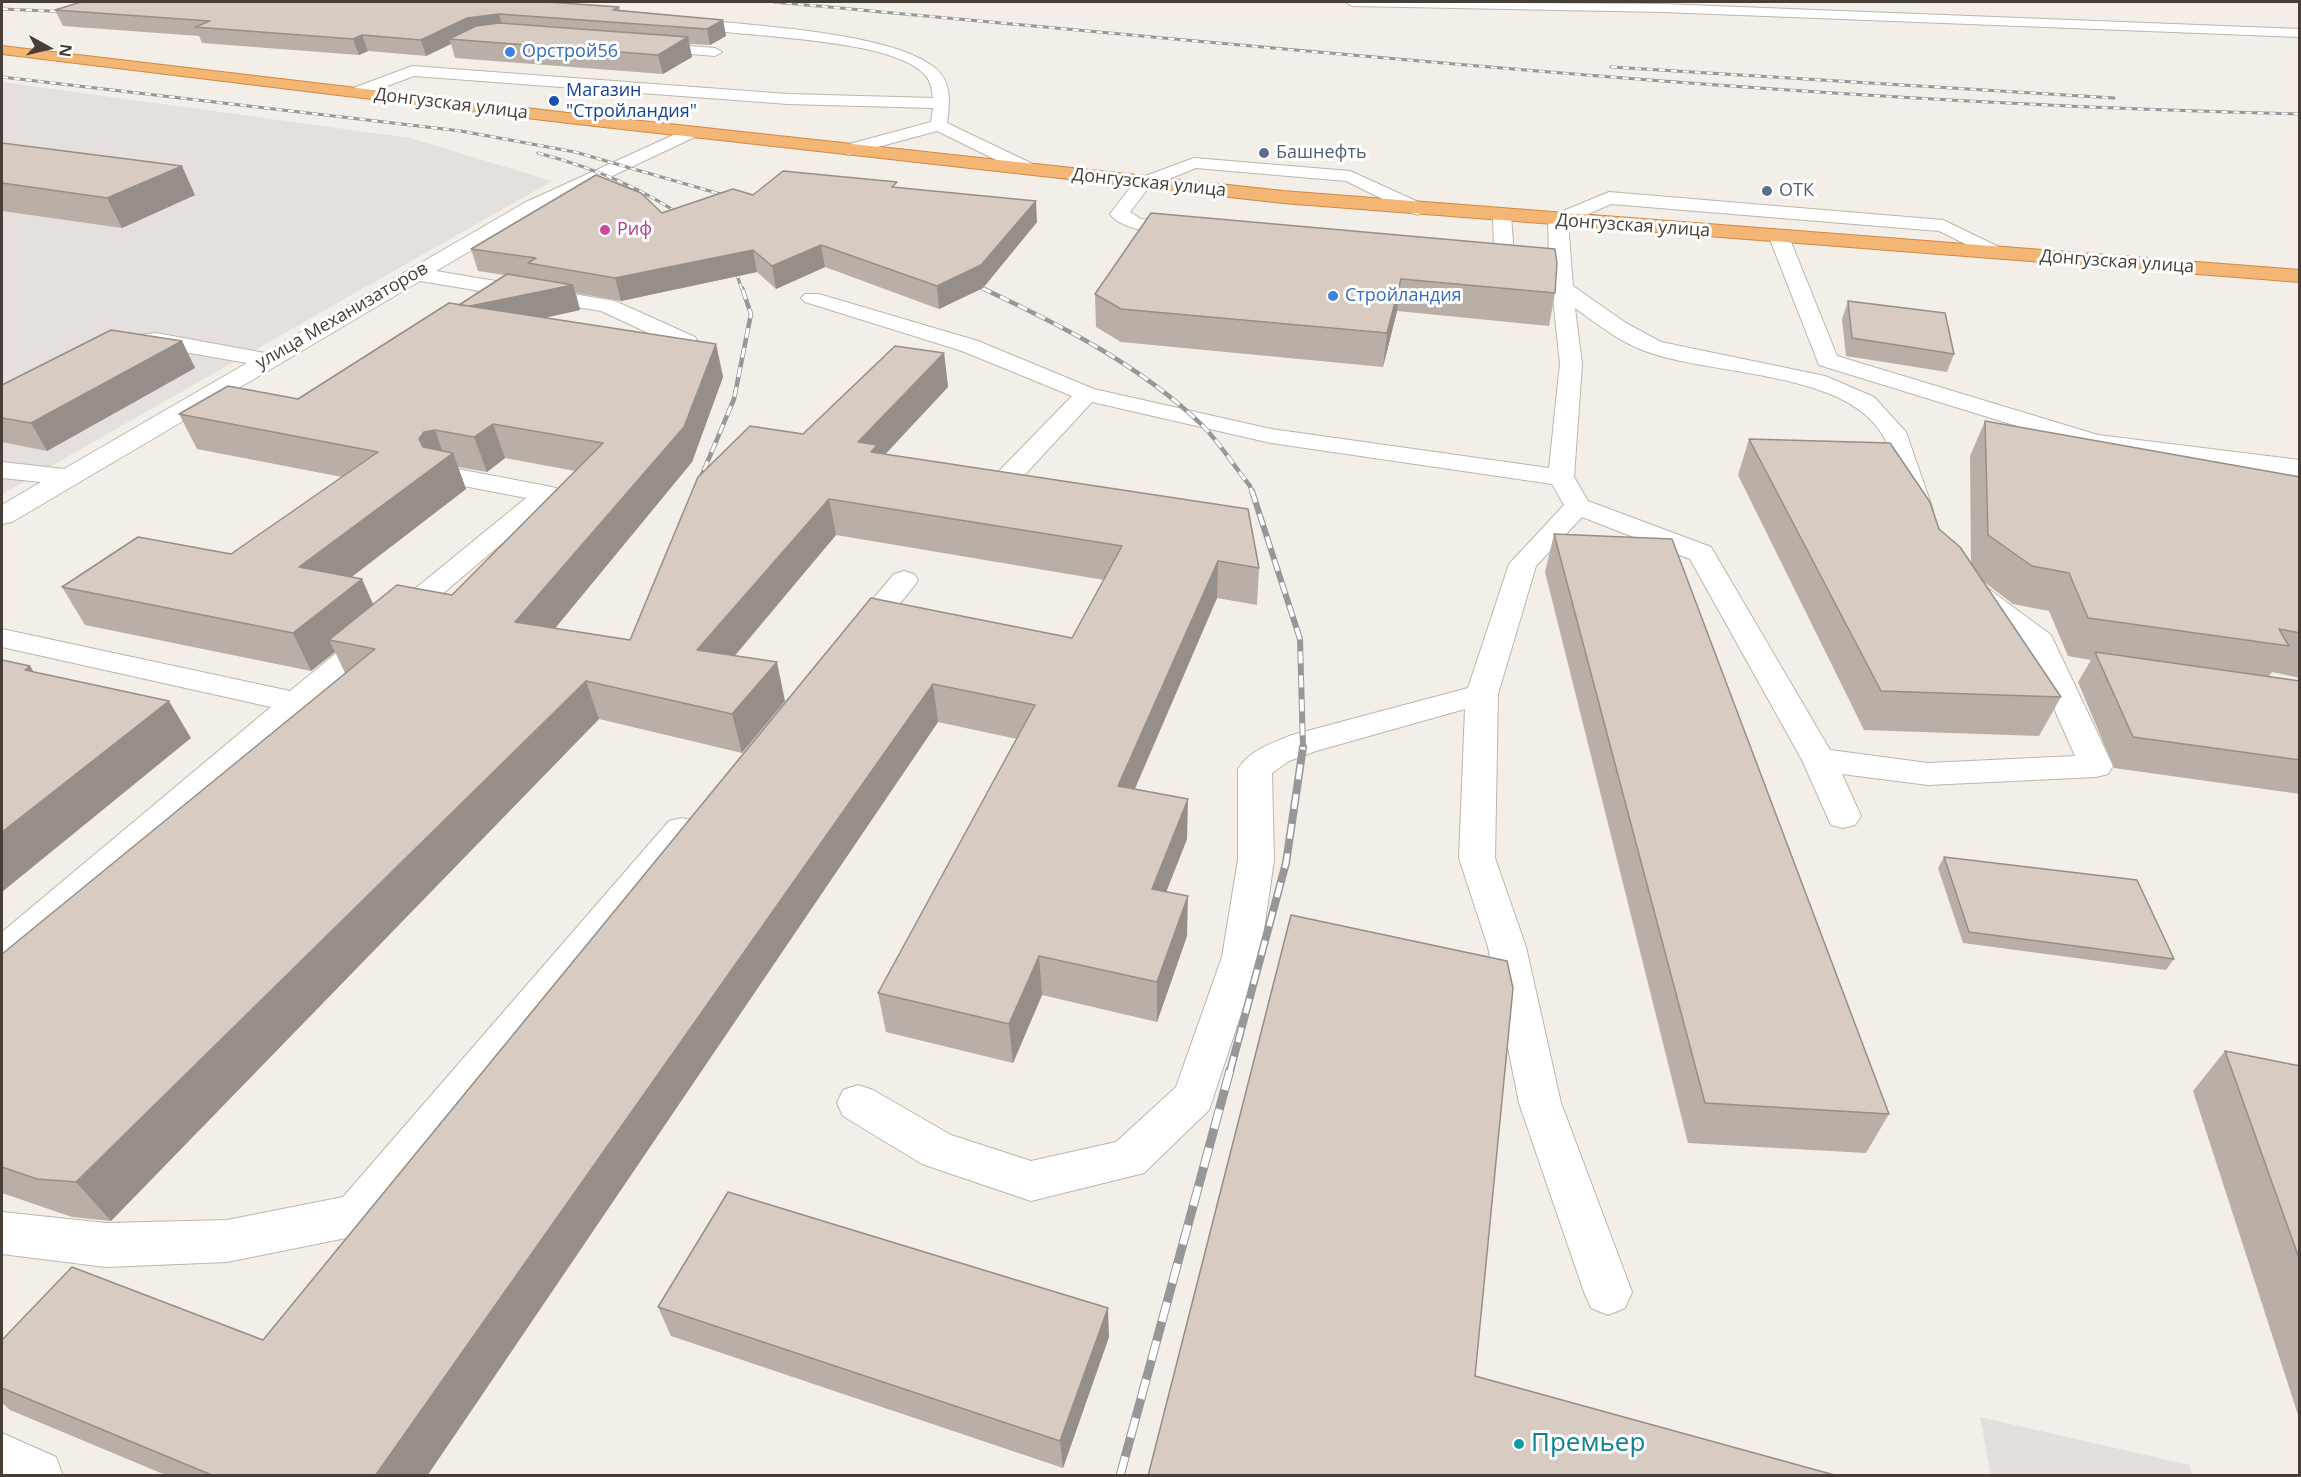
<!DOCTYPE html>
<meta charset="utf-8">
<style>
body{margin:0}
#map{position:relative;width:2301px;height:1477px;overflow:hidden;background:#f3eee8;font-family:"Open Sans",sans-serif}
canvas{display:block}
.frame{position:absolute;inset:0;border:3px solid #463e37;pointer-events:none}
.north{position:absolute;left:18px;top:18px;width:60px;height:60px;-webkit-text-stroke:4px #fff;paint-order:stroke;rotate:98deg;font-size:16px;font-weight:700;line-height:24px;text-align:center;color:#463e37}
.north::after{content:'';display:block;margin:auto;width:21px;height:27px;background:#463e37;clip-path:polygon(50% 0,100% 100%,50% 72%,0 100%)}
</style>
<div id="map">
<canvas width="2301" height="1477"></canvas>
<div class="frame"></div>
<div class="north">N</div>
</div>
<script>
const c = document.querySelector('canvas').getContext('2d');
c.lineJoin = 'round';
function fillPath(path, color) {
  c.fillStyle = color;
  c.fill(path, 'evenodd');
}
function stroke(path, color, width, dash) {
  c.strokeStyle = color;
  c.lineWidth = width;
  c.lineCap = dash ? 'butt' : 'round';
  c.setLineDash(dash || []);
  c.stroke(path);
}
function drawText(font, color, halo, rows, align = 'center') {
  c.font = font + ' "Open Sans",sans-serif';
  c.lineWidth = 6;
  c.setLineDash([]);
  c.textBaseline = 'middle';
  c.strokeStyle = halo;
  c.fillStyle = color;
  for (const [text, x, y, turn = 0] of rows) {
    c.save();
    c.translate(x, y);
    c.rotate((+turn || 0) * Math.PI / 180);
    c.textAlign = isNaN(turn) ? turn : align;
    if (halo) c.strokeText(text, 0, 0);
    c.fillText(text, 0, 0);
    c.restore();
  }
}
fillPath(new Path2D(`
 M 2,82 L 410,138 L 552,181 L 2,494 Z`), '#e5e0dd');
fillPath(new Path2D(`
 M 1980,1417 L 2189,1465 L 2192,1475 L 1991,1475 Z`), '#e2dfdd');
const minor = new Path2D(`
 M 1345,2 L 1663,4 L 2300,29 L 2300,37 L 1663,12 L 1352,6 Z
 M 681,18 C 740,25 891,31 935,68 C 952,81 950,104 947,123 L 1037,166 L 1040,170 L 1037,174 L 1025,174 L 937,131 L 848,155 L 839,150 L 842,146 L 931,122 L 933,108 L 788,104 L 414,76 L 360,96 L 348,96 L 346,93 L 348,90 L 412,66 L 788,94 L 933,98 C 932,90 931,82 926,76 C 892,35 730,38 676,25 L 676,19 Z
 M 646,43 L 715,48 L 722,52 L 715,56 L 641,50 L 639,47 L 641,44 Z
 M 691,127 L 699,132 L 697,136 L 540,210 L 436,271 L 615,301 L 695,337 L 698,342 L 695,347 L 679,347 L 601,311 L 420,281 L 12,522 L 2,524 L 2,505 L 41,482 L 2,478 L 2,462 L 64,469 L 247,363 L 156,347 L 132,346 L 129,341 L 132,336 L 156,333 L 265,353 L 526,202 Z
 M 1194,158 L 1350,171 L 1425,205 L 1427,209 L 1418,215 L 1411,213 L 1346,181 L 1196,168 L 1149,187 L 1130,212 L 1141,219 L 1195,224 L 1198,228 L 1195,232 C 1175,237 1122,232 1110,214 L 1137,179 Z
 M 1609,192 L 1943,220 L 2001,248 L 2004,252 L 2001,256 L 1994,258 L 1939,231 L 1611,204 L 1568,223 L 1573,286 L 1626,323 L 1661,342 L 1825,376 L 1874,397 L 1906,432 L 1933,510 L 1930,516 L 1920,518 L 1910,516 C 1894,492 1897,458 1882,434 C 1844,370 1710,376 1645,351 C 1620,342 1597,324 1575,308 L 1582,364 L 1574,477 L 1588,501 L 1711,547 L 1830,750 L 1928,763 L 2075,756 L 2027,647 L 1957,590 L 1962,584 L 1972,581 L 1982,584 L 2051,635 L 2113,766 L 2108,774 L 2096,777 L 1928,785 L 1842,774 L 1861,816 L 1855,825 L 1843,828 L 1831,825 L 1802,760 L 1690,559 L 1582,517 L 1536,566 L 1498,694 L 1495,858 L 1526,947 L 1561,1103 L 1632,1292 L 1625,1308 L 1608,1315 L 1591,1308 L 1584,1292 L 1519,1103 L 1488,947 L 1459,858 L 1465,709 L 1316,751 L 1289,761 L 1272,773 L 1274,860 L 1260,957 L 1209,1110 L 1144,1173 L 1031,1201 L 922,1164 L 843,1116 L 837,1103 L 843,1090 L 858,1085 L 873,1090 L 951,1135 L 1031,1161 L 1116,1142 L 1176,1087 L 1222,957 L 1238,860 L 1238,769 C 1250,750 1272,743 1292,735 L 1468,688 L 1509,564 L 1564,505 L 1552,484 L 1271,443 L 1092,402 L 1019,481 L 1010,483 L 1001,481 L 997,475 L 1001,469 L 1072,396 L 962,351 L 805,302 L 801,298 L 805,294 L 819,294 L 978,341 L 1094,389 L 1271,429 L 1549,468 L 1560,364 L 1549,259 L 1548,220 L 1551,216 Z
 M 1502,210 L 1511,216 L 1514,255 L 1511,259 L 1504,261 L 1463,256 L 1460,252 L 1463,248 L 1494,248 L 1493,216 Z
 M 1779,231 L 1789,237 L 1837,356 L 2098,435 L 2300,460 L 2300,476 L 2095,450 L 1819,365 L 1769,237 Z
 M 447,467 L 547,486 L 556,488 L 560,494 L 307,709 L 16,965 L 2,969 L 2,932 L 271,707 L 2,647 L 2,629 L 290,691 L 526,498 L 438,481 L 434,475 L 438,469 Z
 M 904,571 L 914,574 L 918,580 L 914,586 L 868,643 L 857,646 L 846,643 L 842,637 L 846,631 L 894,574 Z
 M 682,818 L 695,821 L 700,830 L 695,839 L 372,1230 L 356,1236 L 227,1262 L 106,1267 L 2,1254 L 2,1212 L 106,1223 L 227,1220 L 343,1197 L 669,821 Z
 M 2,1433 L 56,1457 L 63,1476 L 2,1476 Z`);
const highway = new Path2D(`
 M 2,46 L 568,113 L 1283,191 L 2300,270 L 2300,282 L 1283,203 L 568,123 L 2,54 Z`);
stroke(minor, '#beb5ac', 2);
stroke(highway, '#d18944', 2);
fillPath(minor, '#fff');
fillPath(highway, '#f3b674');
const railFar4 = new Path2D(`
 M 774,2 C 1281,48 1791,103 2300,114
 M 2,9 L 73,12
 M 1611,67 L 2114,98
 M 2,77 L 461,131 L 575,152 L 734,198
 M 538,153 C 591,167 643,188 688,220
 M 729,263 L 735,269 L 742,290
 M 968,282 L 985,290`);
const railFar3 = new Path2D(`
 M 982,288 C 1060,325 1139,364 1202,425 C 1220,443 1234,466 1250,486 L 1252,493
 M 696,489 L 734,399 L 751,314 L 742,288`);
const railFar2 = new Path2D(`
 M 1252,491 L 1300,639 L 1303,749`);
const railFar1 = new Path2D(`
 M 1230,1071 L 1286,863 L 1303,747`);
const rail = new Path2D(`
 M 1120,1476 L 1230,1070`);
stroke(railFar4, '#979797', 3);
stroke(railFar3, '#979797', 4.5);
stroke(railFar2, '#979797', 6);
stroke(railFar1, '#979797', 8);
stroke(rail, '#979797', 9);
stroke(railFar4, '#fff', 2, [6]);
stroke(railFar3, '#fff', 3, [10]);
stroke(railFar2, '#fff', 4, [12]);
stroke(railFar1, '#fff', 5, [15]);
stroke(rail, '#fff', 7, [20]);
fillPath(new Path2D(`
 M 619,7 L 620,10 L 723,20 L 726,36 L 710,45 L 689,44 L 692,57 L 663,74 L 455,58 L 451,44 L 426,56 L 368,51 L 359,55 L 202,43 L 199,36 L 63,26 L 55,10 Z
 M 2,143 L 195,195 L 122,228 L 2,211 Z
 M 898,188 L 1037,222 L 983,288 L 939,309 L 825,267 L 776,289 L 757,272 L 621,301 L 576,293 L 580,310 L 544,318 L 716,344 L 723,377 L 692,462 L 555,628 L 630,640 L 803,434 L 944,353 L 948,387 L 885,454 L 1259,568 L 1257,605 L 1217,598 L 1135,789 L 1187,839 L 1166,892 L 1187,936 L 1157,1022 L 1042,995 L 1013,1063 L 886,1032 L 878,993 L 1017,739 L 938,722 L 427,1476 L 168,1476 L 10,1410 L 2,1403 L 2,1340 L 263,1340 L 871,598 L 1072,638 L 1104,580 L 836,535 L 735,656 L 785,701 L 742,753 L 599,719 L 111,1221 L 72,1217 L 2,1193 L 2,954 L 345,673 L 335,652 L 311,671 L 85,625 L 62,587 L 231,554 L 342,477 L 197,449 L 179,414 L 298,399 L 459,305 L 505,275 L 478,271 L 471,249 L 753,195 ZM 505,458 L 575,471 L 452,595 L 373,604 L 362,579 L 352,577 L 466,489 L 458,467 L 487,472 Z
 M 1151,213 L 1555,293 L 1549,326 L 1397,311 L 1383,367 L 1121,342 L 1096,327 L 1095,294 Z
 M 1848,301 L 1954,354 L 1947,372 L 1846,356 L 1842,319 Z
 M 182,341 L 195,368 L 47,451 L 2,442 L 2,385 Z
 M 1985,421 L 2300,477 L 2300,678 L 2272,672 L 2269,676 L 2300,681 L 2300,794 L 2114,768 L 2078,682 L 2091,660 L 2068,656 L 2049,611 L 2013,604 L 1983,581 L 2061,697 L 2039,736 L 1864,730 L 1738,475 L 1749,439 L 1939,529 L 1971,563 L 1970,456 Z
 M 1554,534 L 1889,1114 L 1866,1153 L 1688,1143 L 1545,572 Z
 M 1944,857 L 2174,959 L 2166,970 L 1963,943 L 1938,868 Z
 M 2225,1051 L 2300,1066 L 2300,1421 L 2193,1091 Z
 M 658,1307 L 1109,1337 L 1063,1468 L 671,1336 Z`), '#b9afa7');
fillPath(new Path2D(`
 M 499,14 L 504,30 L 449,39 L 451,44 L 426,56 L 421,40 L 467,18 Z
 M 723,20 L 726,36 L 710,45 L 707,29 Z
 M 362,35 L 368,51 L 359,55 L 353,39 Z
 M 688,37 L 692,57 L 663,74 L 658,55 Z
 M 182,166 L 195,195 L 122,228 L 107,198 Z
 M 1036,201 L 1037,222 L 983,288 L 939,309 L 937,286 Z
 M 821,245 L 825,267 L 776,289 L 772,266 Z
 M 753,250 L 757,272 L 621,301 L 615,278 Z
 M 1401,279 L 1397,311 L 1383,367 L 1387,333 Z
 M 573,285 L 580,310 L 465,335 L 456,309 Z
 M 182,341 L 195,368 L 47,451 L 31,423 Z
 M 716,344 L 723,377 L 692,462 L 529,660 L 515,622 Z
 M 944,353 L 948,387 L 879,461 L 858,442 Z
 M 493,424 L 505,458 L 487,472 L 474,437 Z
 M 435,430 L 445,459 L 453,453 L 466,489 L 316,604 L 299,567 L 424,432 Z
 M 829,499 L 836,535 L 707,688 L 697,650 Z
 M 1218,561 L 1217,598 L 1119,825 L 1118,786 Z
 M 362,579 L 378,616 L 329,640 L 335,652 L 311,671 L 293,633 Z
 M 777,662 L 785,701 L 742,753 L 732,714 Z
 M 30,666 L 54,702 L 25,670 Z
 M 586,681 L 599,719 L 111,1221 L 76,1182 Z
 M 933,684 L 938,722 L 427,1476 L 375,1476 Z
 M 169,701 L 191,738 L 2,892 L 2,832 Z
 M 1188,799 L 1187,839 L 1152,928 L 1152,889 Z
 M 1188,896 L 1187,936 L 1157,1022 L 1157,982 Z
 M 1039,956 L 1042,995 L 1013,1063 L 1009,1024 Z
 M 1108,1308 L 1109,1337 L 1063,1468 L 1060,1441 Z`), '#968e88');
const building = new Path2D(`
 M 81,2 L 548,2 L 619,7 L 613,10 L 723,20 L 707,29 L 499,14 L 467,18 L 421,40 L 362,35 L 353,39 L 195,27 L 210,21 L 55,10 Z
 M 499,23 L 688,37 L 658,55 L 449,39 L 476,26 Z
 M 2,143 L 182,166 L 107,198 L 2,183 Z
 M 783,171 L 897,182 L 892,187 L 1036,201 L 981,265 L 937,286 L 821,245 L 772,266 L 753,250 L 615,278 L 528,263 L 536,258 L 471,249 L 596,175 L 641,193 L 662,213 L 733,189 L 753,195 Z
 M 1151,213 L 1555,249 L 1557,263 L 1555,293 L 1401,279 L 1387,333 L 1121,309 L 1095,294 Z
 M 507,274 L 573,285 L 470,306 L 459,305 Z
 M 1848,301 L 1945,313 L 1954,354 L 1852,338 Z
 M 449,303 L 716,344 L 684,427 L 515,622 L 630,640 L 698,477 L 750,426 L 803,434 L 895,346 L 944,353 L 858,442 L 877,445 L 871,452 L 1248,509 L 1259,568 L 1218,561 L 1118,786 L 1188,799 L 1152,889 L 1188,896 L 1157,982 L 1039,956 L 1009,1024 L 878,993 L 1035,705 L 933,684 L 375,1476 L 214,1476 L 2,1388 L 2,1340 L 72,1267 L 263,1340 L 871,598 L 1072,638 L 1122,546 L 829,499 L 697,650 L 777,662 L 732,714 L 586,681 L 76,1182 L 37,1179 L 2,1167 L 2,954 L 375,649 L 329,640 L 397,585 L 452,595 L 603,443 L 493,424 L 474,437 L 435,430 L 424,432 L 419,439 L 423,447 L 453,453 L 299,567 L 362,579 L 293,633 L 62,587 L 138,537 L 231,554 L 378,452 L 179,414 L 228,386 L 298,399 Z
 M 111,330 L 182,341 L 31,423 L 2,418 L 2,385 Z
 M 1985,421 L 2300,477 L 2300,633 L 2279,629 L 2289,646 L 2088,618 L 2069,573 L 2032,566 L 1988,535 Z
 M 1749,439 L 1890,443 L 1930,502 L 1939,529 L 1960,547 L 2061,697 L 1881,691 Z
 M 1554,534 L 1672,539 L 1889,1114 L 1705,1103 Z
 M 2095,652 L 2300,681 L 2300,760 L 2133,737 Z
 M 2,660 L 30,666 L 25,670 L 169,701 L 2,832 Z
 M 1944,857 L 2137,880 L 2174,959 L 1969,932 Z
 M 1291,915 L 1507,961 L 1513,988 L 1475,1376 L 1838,1476 L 1148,1476 Z
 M 2225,1051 L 2300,1066 L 2300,1261 Z
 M 728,1192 L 1108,1308 L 1060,1441 L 658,1307 Z`);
fillPath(building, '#d7cbc2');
stroke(building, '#968e88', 1.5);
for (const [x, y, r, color] of [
 [510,52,6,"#3f7fe0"],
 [554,101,6,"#1a4fb4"],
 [1264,153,6,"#5c6f8a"],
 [1767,191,6,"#5c6f8a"],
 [605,230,6,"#d1479c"],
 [1333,296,6,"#3f7fe0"],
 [1519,1444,6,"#0f9aa8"]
]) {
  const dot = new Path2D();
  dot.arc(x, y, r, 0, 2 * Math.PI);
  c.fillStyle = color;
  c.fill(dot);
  stroke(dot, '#fff', 2);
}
drawText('18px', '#366cbe', '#fff', [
 ["Орстрой56",522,52],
 ["Стройландия",1345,296]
], 'left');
drawText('18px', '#164399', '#fff', [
 ["Магазин",566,91],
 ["\"Стройландия\"",566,112]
], 'left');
drawText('18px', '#463e37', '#fff', [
 ["Донгузская улица",451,104,7],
 ["Донгузская улица",1149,183,6],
 ["Донгузская улица",1633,226,4],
 ["Донгузская улица",2117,262,4],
 ["улица Механизаторов",342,316,-30]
]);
drawText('18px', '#4e5e75', '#fff', [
 ["Башнефть",1276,153],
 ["ОТК",1779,191]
], 'left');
drawText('18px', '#b23c85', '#fff', [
 ["Риф",617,230]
], 'left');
drawText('26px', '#0d838f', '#fff', [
 ["Премьер",1531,1444]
], 'left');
</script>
